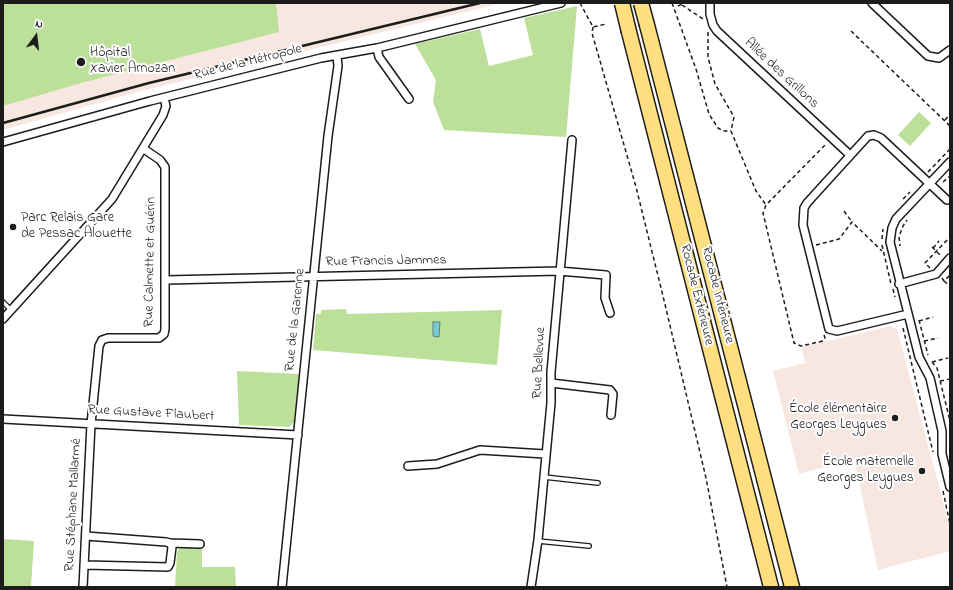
<!DOCTYPE html>
<meta charset="utf-8">
<style>
body{margin:0}
#map{position:relative;width:953px;height:590px;overflow:hidden;background:#fff;font-family:"Indie Flower",sans-serif}
canvas{display:block}
.frame{position:absolute;inset:0;border:4px solid #1c1c1c;pointer-events:none}
.north{position:absolute;left:16px;top:16px;width:40px;height:40px;-webkit-text-stroke:3px #fff;paint-order:stroke;rotate:15deg;font-size:11px;font-weight:700;line-height:16px;text-align:center;color:#1c1c1c}
.north::after{content:'';display:block;margin:auto;width:14px;height:18px;background:#1c1c1c;clip-path:polygon(50% 0,100% 100%,50% 72%,0 100%)}
</style>
<div id="map">
<canvas width="953" height="590"></canvas>
<div class="frame"></div>
<div class="north">N</div>
</div>
<script>
const ctx = document.querySelector('canvas').getContext('2d');
ctx.lineJoin = 'round';
function fillPath(path, color) { ctx.fillStyle = color; ctx.fill(path, 'evenodd'); }
const toPath = rows => new Path2D(rows.map(r => 'M' + r).join(''));
function trace(path, color, width, dash) { ctx.strokeStyle = color; ctx.lineWidth = width; ctx.lineCap = dash ? 'butt' : 'round'; ctx.setLineDash(dash || []); ctx.stroke(path); }
function write(font, color, halo, rows, align = 'center') {
  ctx.font = font + ' "Indie Flower",sans-serif'; ctx.lineWidth = 4; ctx.setLineDash([]); ctx.textBaseline = 'middle'; ctx.strokeStyle = halo; ctx.fillStyle = color; for (const [text, x, y, turn = 0] of rows) {
    ctx.save(); ctx.translate(x, y); ctx.rotate((+turn || 0) * Math.PI / 180); ctx.textAlign = isNaN(turn) ? turn : align; if (halo) ctx.strokeText(text, 0, 0); ctx.fillText(text, 0, 0); ctx.restore();
  }
}
const built = toPath([
 [3,3,502,3,137,92,3,130],
 [891,326,897,329,950,528,950,551,878,570,854,459,799,474,773,371,805,363,801,347]
]);
const green = toPath([
 [3,3,276,3,279,32,81,83,3,106],
 [577,6,566,137,444,130,433,102,436,80,415,44,480,29,489,66,533,55,524,18],
 [919,112,931,123,910,146,898,135],
 [346,309,347,314,502,310,497,365,313,350,316,314,321,314,321,310],
 [237,371,299,374,294,422,289,427,239,425],
 [3,539,34,541,31,587,3,587],
 [180,547,202,549,202,567,235,567,236,587,175,587,177,552]
]);
const water = toPath([
 [433,322,440,322,439,337,433,336,433,322]
]);
const path = toPath([
 [580,3,593,27,606,24],
 [672,3,696,69,709,114,718,128,723,131,731,131],
 [682,5,703,19],
 [678,6,685,3],
 [593,27,592,33,636,187,663,296,706,478,727,587],
 [851,31,950,126],
 [708,32,708,57,715,84,734,117,731,131,756,191,766,205],
 [945,120,950,114],
 [928,172,950,149],
 [943,182,950,176],
 [903,199,910,192],
 [844,211,852,222],
 [900,234,903,226,907,220],
 [899,237,900,246],
 [882,239,883,229],
 [816,245,839,239,852,222,882,251],
 [882,245,891,284],
 [932,247,941,256],
 [933,248,939,241],
 [930,268,925,263,950,237],
 [942,278,944,281,950,275],
 [944,281,950,286],
 [893,289,895,297],
 [919,320,928,355],
 [919,321,933,317],
 [903,328,933,452],
 [824,335,825,338,823,341,801,346,794,343,763,213,766,205,826,144],
 [924,341,938,338],
 [932,362,937,368,950,421],
 [932,362,948,358],
 [940,381,950,379],
 [943,491,950,524]
]);
const service = toPath([
 [3,302,11,310],
 [544,477,598,483],
 [538,541,589,546]
]);
const minor = toPath([
 [710,3,710,14,713,25,717,31,850,155],
 [872,3,928,56,939,58,950,50],
 [377,48,379,57,409,99],
 [3,142,150,101,321,58,377,48,561,3],
 [950,162,896,219,892,228,890,242,919,357,930,378,942,431,942,454,950,487],
 [166,280,559,271,606,275,605,298,610,313],
 [899,284,936,274,950,258],
 [908,314,837,331,829,329,803,225,804,208,807,203,868,136,874,135,881,138,947,200],
 [3,319,112,199,163,115,166,106,164,98],
 [551,383,610,390,613,394,611,415],
 [3,419,298,435],
 [408,466,437,464,480,450,545,454],
 [170,543,200,544],
 [85,565,168,567,170,563,172,547,170,543,166,542,86,536],
 [83,587,91,424,99,346,102,340,108,338,159,338,164,334,165,329,165,167,160,160,144,149],
 [282,587,328,136,338,66,337,56],
 [531,587,538,540,551,403,551,372,572,140]
]);
const motorway = toPath([
 [647,25,792,587],
 [629,32,771,587]
]);
const rail = toPath([
 [3,123,149,83,480,3]
]);
const motorwayBridge = toPath([
 [622,3,629,32],
 [641,3,647,25]
]);
const markers = [
 [81,62,5,"#1c1c1c"],
 [13,227,4,"#1c1c1c"],
 [895,418,4,"#1c1c1c"],
 [922,471,4,"#1c1c1c"]
];
const poiNames = [
 ["Hôpital",90,54],
 ["Xavier Arnozan",90,70],
 ["Parc Relais Gare",21,219],
 ["de Pessac Alouette",21,235],
 ["École élémentaire",887,410,"right"],
 ["Georges Leygues",887,426,"right"],
 ["École maternelle",914,463,"right"],
 ["Georges Leygues",914,479,"right"]
];
const streetNames = [
 ["Rue de la Métropole",248,63,-14],
 ["Allée des Grillons",781,74,43],
 ["Rue Calmette et Guérin",151,262,-89],
 ["Rue Francis Jammes",386,262,-1],
 ["Rocade Extérieure",696,295,76],
 ["Rocade Intérieure",717,295,76],
 ["Rue de la Garenne",296,320,-84],
 ["Rue Bellevue",540,363,-87],
 ["Rue Gustave Flaubert",151,414,3],
 ["Rue Stéphane Mallarmé",74,505,-87]
];
fillPath(built, '#f8e7e1');
fillPath(green, '#bce09a');
fillPath(water, '#79cbcf');
trace(water, '#548587', 1);
trace(service, '#1c1c1c', 6);
trace(minor, '#1c1c1c', 10);
trace(motorway, '#1c1c1c', 17);
trace(path, '#1c1c1c', 1.5, [4, 3]);
trace(service, '#fff', 3.5);
trace(minor, '#fff', 7);
trace(motorway, '#fedf80', 14);
trace(rail, '#1c1c1c', 2.5);
trace(motorwayBridge, '#1c1c1c', 17, []);
trace(motorwayBridge, '#fedf80', 14);
for (const [x, y, r, color] of markers) { const dot = new Path2D(); dot.arc(x, y, r, 0, 2 * Math.PI); ctx.fillStyle = color; ctx.fill(dot); trace(dot, '#fff', 1.5); }
write('14px', '#1c1c1c', '#fff', poiNames, 'left');
write('14px', '#1c1c1c', '#fff', streetNames);
</script>
